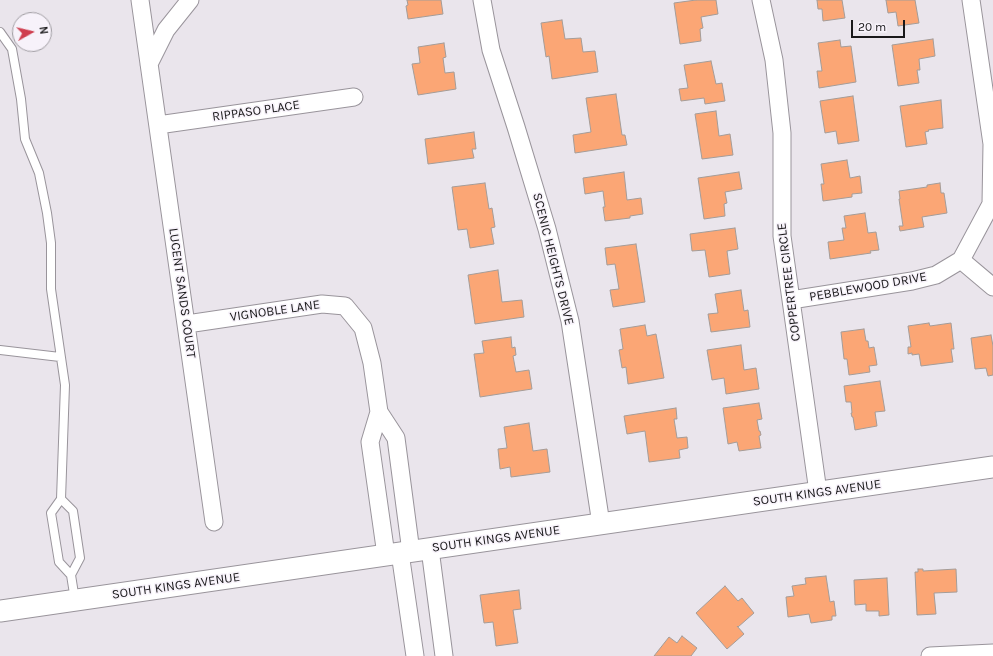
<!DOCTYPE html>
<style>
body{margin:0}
#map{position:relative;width:993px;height:656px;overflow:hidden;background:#eae5ec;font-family:Karla,sans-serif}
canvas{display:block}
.north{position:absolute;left:12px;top:12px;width:40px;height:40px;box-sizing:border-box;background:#f7f2fa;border:1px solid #9e9ba0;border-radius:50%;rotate:82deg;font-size:11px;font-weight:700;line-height:16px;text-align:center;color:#19181a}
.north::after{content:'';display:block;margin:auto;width:14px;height:18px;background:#cf3e4f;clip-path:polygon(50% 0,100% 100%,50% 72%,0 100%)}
.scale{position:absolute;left:851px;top:20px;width:54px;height:18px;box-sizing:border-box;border:2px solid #19181a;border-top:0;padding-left:5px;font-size:12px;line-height:14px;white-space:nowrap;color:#19181a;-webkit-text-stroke:3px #f7f2fa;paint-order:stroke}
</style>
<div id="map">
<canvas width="993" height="656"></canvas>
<div class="north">N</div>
<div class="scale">20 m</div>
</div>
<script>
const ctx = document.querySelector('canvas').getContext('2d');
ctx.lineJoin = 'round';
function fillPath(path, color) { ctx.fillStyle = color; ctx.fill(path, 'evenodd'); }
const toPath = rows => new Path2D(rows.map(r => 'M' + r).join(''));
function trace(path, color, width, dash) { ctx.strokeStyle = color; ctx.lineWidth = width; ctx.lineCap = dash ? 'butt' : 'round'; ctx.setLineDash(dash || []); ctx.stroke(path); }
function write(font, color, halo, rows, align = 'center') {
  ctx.font = font + ' Karla,sans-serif'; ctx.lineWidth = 3; ctx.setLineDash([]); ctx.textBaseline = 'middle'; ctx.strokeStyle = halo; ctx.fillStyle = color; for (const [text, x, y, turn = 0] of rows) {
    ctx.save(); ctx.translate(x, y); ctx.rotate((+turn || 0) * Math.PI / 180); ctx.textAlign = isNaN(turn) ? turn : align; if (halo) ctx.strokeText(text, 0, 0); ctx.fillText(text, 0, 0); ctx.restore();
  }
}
const building = toPath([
 [407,0,441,0,443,14,408,19,406,6,408,5,407,0],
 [696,0,716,0,718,14,701,17,703,28,700,29,701,41,680,44,674,3,696,0],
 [817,0,842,0,845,18,823,21,822,9,818,9,817,0],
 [886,0,915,0,919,23,898,26,896,12,888,13,886,0],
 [562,20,565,39,581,38,583,52,595,51,598,72,552,79,549,56,546,57,541,23,562,20],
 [933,39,935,56,919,59,920,70,917,70,919,83,898,86,892,45,933,39],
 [840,40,841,47,851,46,856,82,819,88,817,71,822,71,818,43,840,40],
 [444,43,446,57,443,58,445,73,454,72,456,89,418,95,412,64,420,63,418,47,444,43],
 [711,61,716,84,722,83,725,101,705,104,704,98,681,101,679,89,688,88,684,65,711,61],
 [616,94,622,135,625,135,627,145,575,153,573,135,591,132,586,98,616,94],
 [853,96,859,141,838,144,836,131,825,133,820,101,853,96],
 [941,100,943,128,928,130,929,131,925,132,927,144,906,147,900,106,941,100],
 [716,111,719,136,730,134,733,155,702,159,695,114,716,111],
 [474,132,476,149,472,149,474,158,428,164,425,139,474,132],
 [847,160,850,178,860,176,862,193,852,194,852,197,823,201,821,184,824,184,821,164,847,160],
 [624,172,627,200,641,198,643,214,630,216,630,218,605,221,603,207,605,207,603,191,585,194,583,178,624,172],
 [739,172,742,189,725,192,727,203,724,204,725,216,704,219,698,178,739,172],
 [485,183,489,209,492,208,495,227,491,228,494,244,470,248,467,229,458,230,452,187,485,183],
 [940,183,941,193,944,193,947,213,922,217,924,227,900,231,899,226,903,226,899,199,900,199,899,191,927,187,927,185,940,183],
 [865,213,868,233,876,232,879,250,870,251,871,253,830,259,828,242,844,240,842,228,846,228,844,216,865,213],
 [735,228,738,249,727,251,730,274,709,277,705,250,692,251,690,234,735,228],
 [636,244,645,302,613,307,610,290,619,289,615,264,607,265,605,248,636,244],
 [498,270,502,302,522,300,524,317,475,324,468,275,498,270],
 [741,290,744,311,748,310,750,327,711,332,708,314,718,313,715,294,741,290],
 [929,323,930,326,951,323,954,349,951,349,953,362,921,366,919,354,912,355,912,353,908,354,908,347,911,347,908,326,929,323],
 [645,325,647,336,656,334,664,378,628,384,626,367,622,368,619,350,623,349,620,329,645,325],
 [864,329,866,341,868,341,869,348,874,347,877,365,869,366,870,372,849,375,847,359,844,359,841,332,864,329],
 [991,335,993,346,993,375,988,376,986,368,975,369,971,338,991,335],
 [511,337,512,348,515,347,516,355,513,356,516,372,529,370,532,389,480,397,474,354,484,353,482,341,511,337],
 [741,345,744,370,756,368,759,389,726,394,724,378,712,380,707,350,741,345],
 [880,381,885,411,875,412,877,426,855,430,853,417,852,417,851,413,852,413,851,402,846,402,844,386,880,381],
 [759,403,762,419,757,420,759,431,760,431,761,435,759,436,761,448,739,451,737,442,728,444,723,408,759,403],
 [676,408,677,419,674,419,677,438,687,437,688,448,679,450,680,458,649,462,645,431,627,434,624,416,676,408],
 [529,423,533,451,547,449,550,472,511,477,510,467,500,469,498,449,507,448,504,427,529,423],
 [918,569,923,569,923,571,956,569,957,592,934,593,936,614,917,615,915,572,918,572,918,569],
 [826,576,830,602,834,601,836,616,832,616,832,620,811,623,809,614,788,617,786,597,794,596,792,586,806,584,805,578,826,576],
 [887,578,889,615,879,616,879,611,866,611,866,604,855,605,854,580,887,578],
 [725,586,738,601,742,598,754,613,738,627,737,626,744,634,727,649,696,613,725,586],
 [519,590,521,609,513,610,518,643,496,646,493,622,484,623,480,595,519,590],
 [682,636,697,648,691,656,654,656,669,637,677,643,682,636]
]);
const service = toPath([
 [0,32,12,49,21,99,25,139,39,173,47,213,51,243,51,289,65,385,61,499],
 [0,350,60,357],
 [71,575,80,558,73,511,61,499,51,513,59,562,71,575,75,600]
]);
const minor = toPath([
 [140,0,214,522],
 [482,0,491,50,516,127,547,229,570,321,601,524],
 [761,0,774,60,782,133,782,236,818,492],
 [149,64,166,30,190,0],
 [158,125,354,97],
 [961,260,993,287],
 [791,300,912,281,936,275,961,260,991,204,992,144,971,0],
 [187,324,322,304,345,306,363,328,372,363,379,412],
 [430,549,444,656],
 [400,553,415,656],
 [386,555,370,442,379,412,396,438,411,552],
 [930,656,993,653]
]);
const tertiary = toPath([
 [0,611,993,467]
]);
const streetNames = [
 ["RIPPASO PLACE",256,111,-8],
 ["SCENIC HEIGHTS DRIVE",553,259,76],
 ["COPPERTREE CIRCLE",789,282,-97],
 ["PEBBLEWOOD DRIVE",868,287,-10],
 ["LUCENT SANDS COURT",182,293,82],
 ["VIGNOBLE LANE",275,311,-8],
 ["SOUTH KINGS AVENUE",817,493,-8],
 ["SOUTH KINGS AVENUE",496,539,-8],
 ["SOUTH KINGS AVENUE",176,586,-8]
];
fillPath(building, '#fba675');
trace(building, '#a49c98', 1);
trace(service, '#99949b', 10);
trace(minor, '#99949b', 19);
trace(tertiary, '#99949b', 23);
trace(service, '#fff', 8);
trace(minor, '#fff', 17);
trace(tertiary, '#fff', 21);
write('13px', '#19181a', '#f7f2fa', streetNames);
</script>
